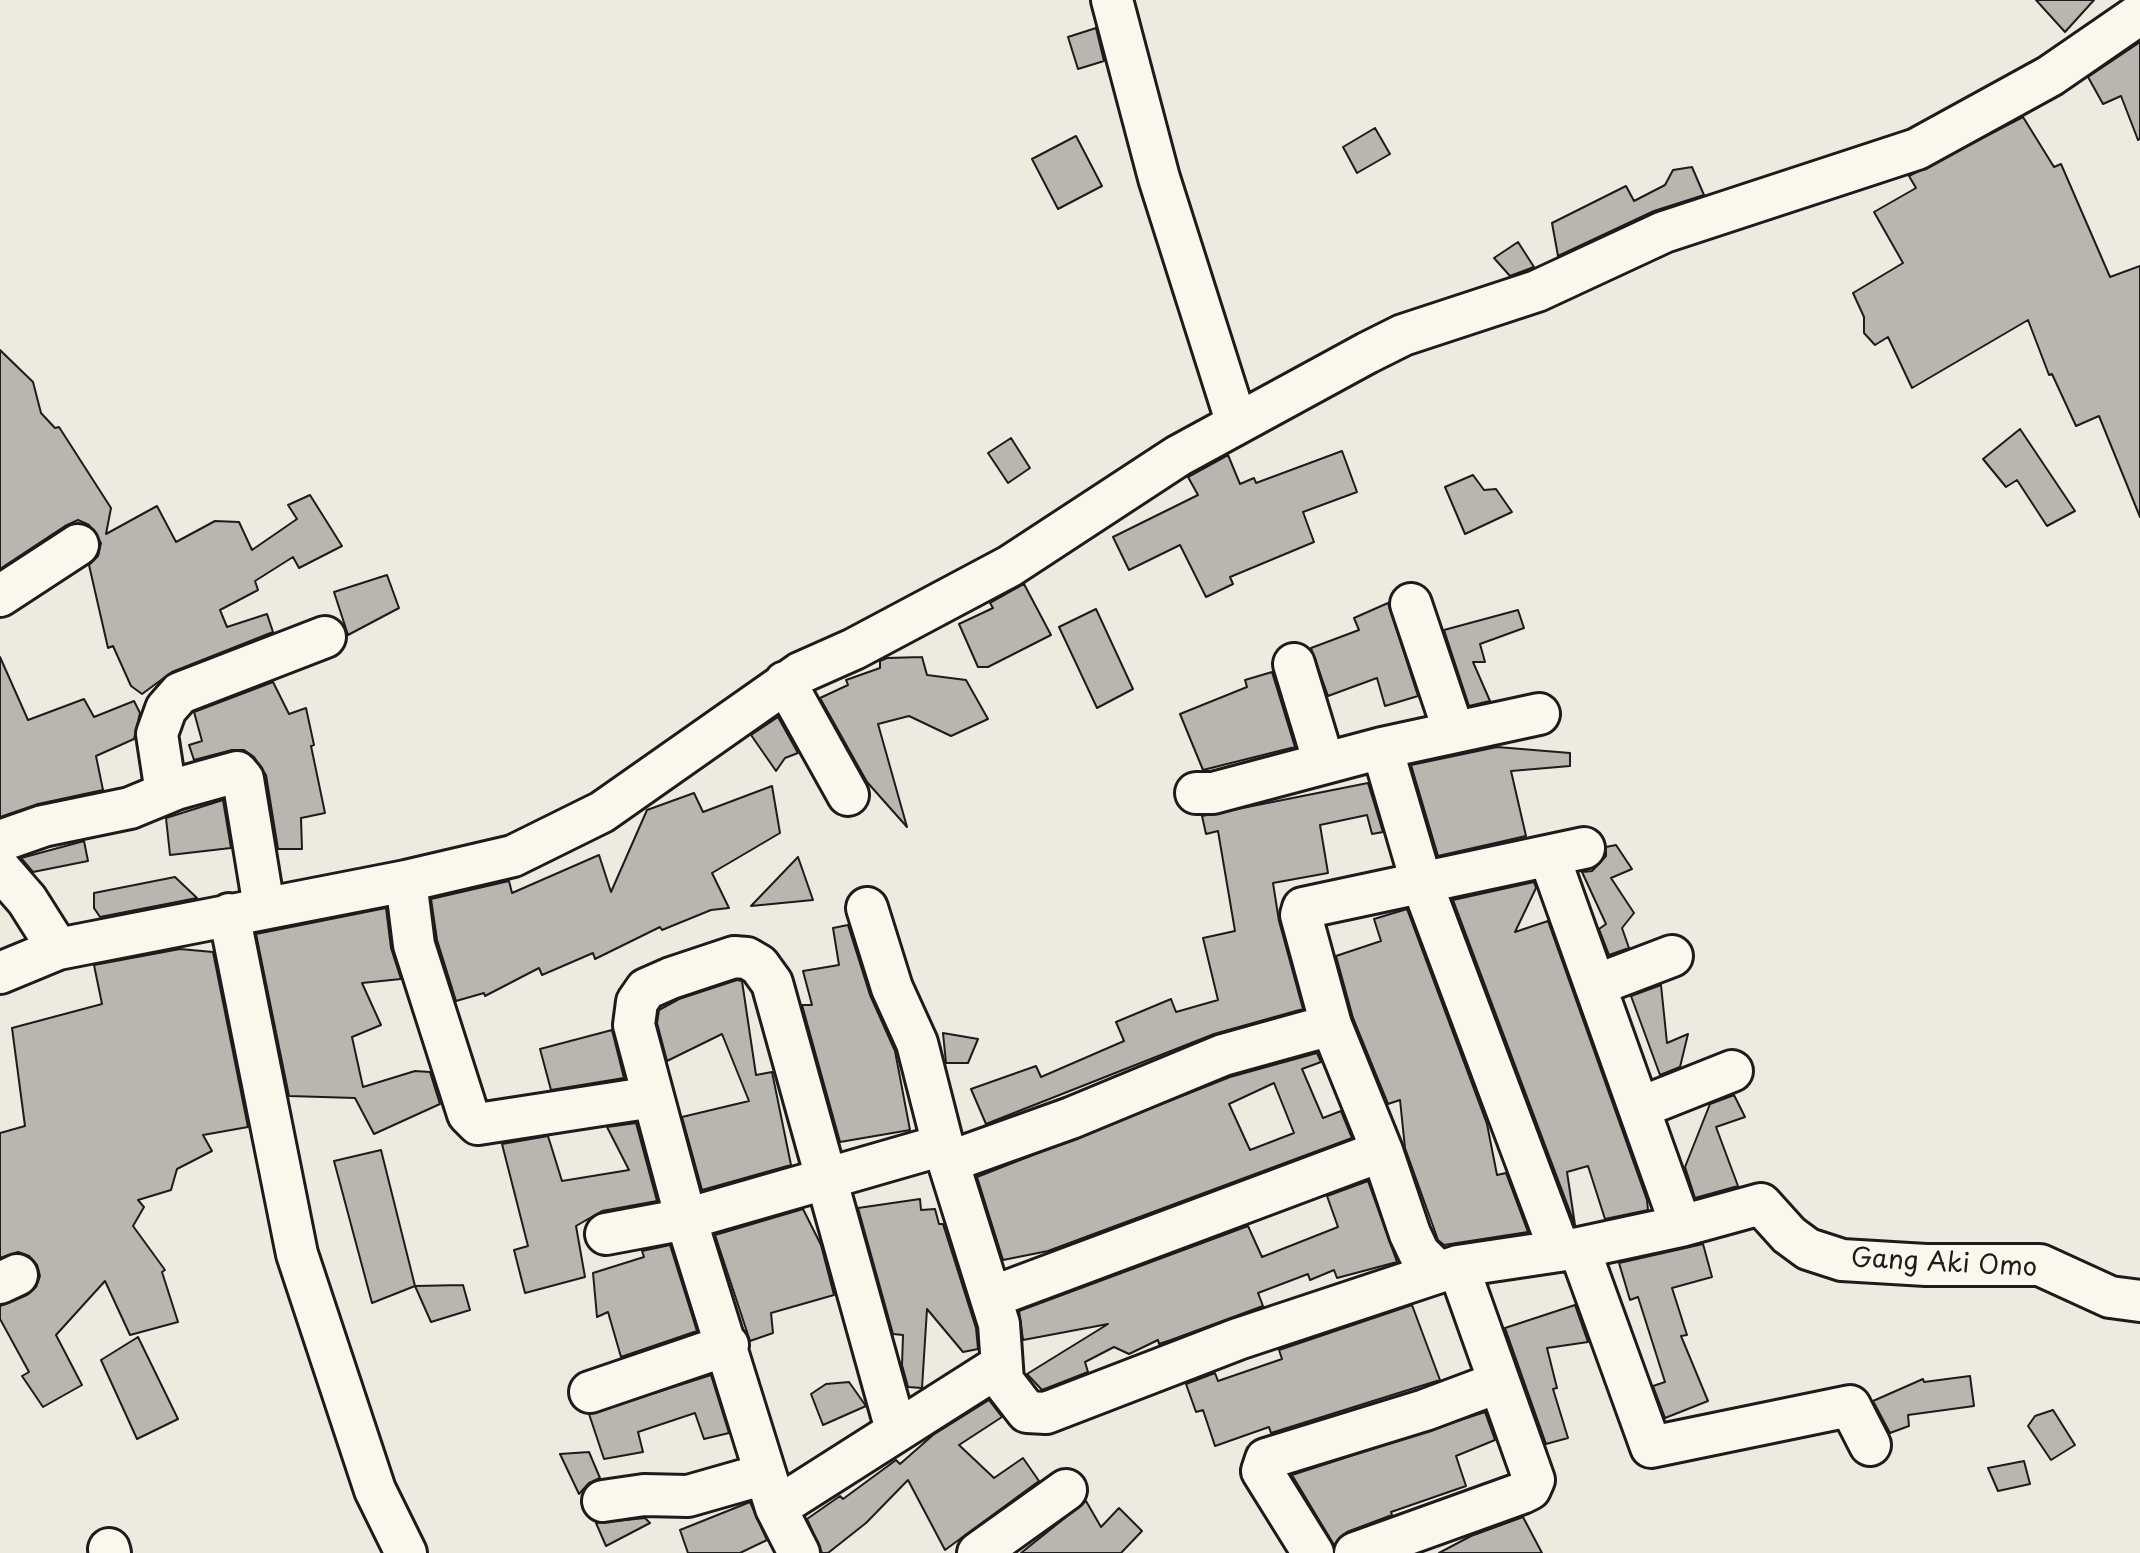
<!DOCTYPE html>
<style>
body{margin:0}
canvas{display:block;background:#eeeadf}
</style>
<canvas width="2140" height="1553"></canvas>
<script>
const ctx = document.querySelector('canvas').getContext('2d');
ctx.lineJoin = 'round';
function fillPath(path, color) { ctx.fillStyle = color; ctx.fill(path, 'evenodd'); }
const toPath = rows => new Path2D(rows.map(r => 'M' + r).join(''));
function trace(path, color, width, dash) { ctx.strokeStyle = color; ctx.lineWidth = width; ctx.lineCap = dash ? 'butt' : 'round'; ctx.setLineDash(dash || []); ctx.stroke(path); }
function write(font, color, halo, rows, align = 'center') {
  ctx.font = font + ' "Playpen Sans",sans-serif'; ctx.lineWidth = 8; ctx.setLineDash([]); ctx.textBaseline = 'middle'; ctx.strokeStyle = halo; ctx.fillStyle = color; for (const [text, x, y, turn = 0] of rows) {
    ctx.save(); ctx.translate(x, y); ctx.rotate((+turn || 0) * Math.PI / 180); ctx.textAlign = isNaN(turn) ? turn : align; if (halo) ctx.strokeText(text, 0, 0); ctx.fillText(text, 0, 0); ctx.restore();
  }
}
const building = toPath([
 [2036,0,2094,0,2065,32,2036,0],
 [1096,28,1104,61,1078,69,1068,37,1096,28],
 [2140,42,2140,139,2138,140,2121,96,2103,104,2088,77,2140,42],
 [2023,117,2054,167,2061,164,2110,277,2140,266,2140,517,2099,416,2076,426,2052,374,2049,375,2028,320,1912,388,1888,337,1875,345,1864,333,1864,317,1853,293,1903,263,1874,212,1916,188,1909,176,2023,117],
 [1375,128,1390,154,1357,173,1343,147,1375,128],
 [1076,136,1102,186,1058,209,1032,159,1076,136],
 [1692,167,1704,195,1654,211,1558,256,1552,223,1626,186,1634,201,1665,185,1673,170,1692,167],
 [1518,242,1534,267,1510,276,1494,258,1518,242],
 [0,350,33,382,41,413,55,428,59,427,111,508,106,534,157,506,176,542,215,521,239,522,252,550,297,519,288,505,310,495,342,546,299,568,293,557,255,581,258,590,220,610,227,627,267,614,273,632,172,672,142,694,131,686,113,646,108,648,89,565,98,556,101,543,89,525,78,520,65,526,0,569,0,350],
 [2020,429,2075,511,2047,526,2017,480,2006,487,1983,459,2020,429],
 [1011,438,1030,468,1008,483,988,453,1011,438],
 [1342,451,1357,492,1303,512,1314,542,1230,577,1233,584,1206,597,1180,545,1129,570,1113,537,1198,495,1188,477,1228,455,1240,484,1254,478,1256,483,1342,451],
 [1473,475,1484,490,1496,489,1512,512,1465,534,1445,487,1473,475],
 [387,575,399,608,348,635,334,592,387,575],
 [1024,584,1051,635,988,667,978,667,959,624,993,608,990,603,1024,584],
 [1388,603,1418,696,1385,706,1377,678,1328,696,1311,648,1359,630,1354,618,1388,603],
 [1096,609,1133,689,1097,708,1059,627,1096,609],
 [1518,610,1524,628,1480,644,1485,662,1473,662,1490,701,1469,706,1444,630,1518,610],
 [0,657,28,720,84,699,94,717,134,701,140,713,134,739,96,756,103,790,38,804,0,817,0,657],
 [922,657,927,675,966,680,988,719,951,736,909,716,878,724,907,827,867,782,820,698,848,685,846,680,880,668,880,661,887,658,922,657],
 [1272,672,1295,747,1203,770,1180,714,1247,687,1245,680,1272,672],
 [273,682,289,714,306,708,314,745,311,746,325,813,301,818,302,849,278,849,266,775,254,757,244,750,232,750,194,760,189,745,202,741,194,712,273,682],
 [778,717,798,753,785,758,776,771,751,735,778,717],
 [1497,747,1570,753,1570,766,1511,771,1526,836,1438,856,1411,765,1497,747],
 [1368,783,1383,832,1372,834,1367,815,1320,825,1328,873,1273,883,1279,921,1303,1009,1214,1034,986,1124,971,1089,1036,1066,1041,1077,1124,1041,1116,1022,1171,999,1176,1012,1218,1000,1203,938,1235,931,1218,831,1206,834,1202,816,1368,783],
 [772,786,780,833,712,873,729,908,711,910,662,930,660,927,595,959,593,953,542,975,539,968,485,996,484,993,456,1001,437,940,431,899,509,881,512,893,599,855,611,892,647,810,694,793,703,812,772,786],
 [223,800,231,848,170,855,166,818,223,800],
 [84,841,88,861,33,872,21,858,84,841],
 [1616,845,1632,869,1611,878,1634,913,1622,928,1629,948,1609,955,1599,929,1606,924,1582,872,1592,871,1606,856,1606,847,1616,845],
 [798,857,813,900,751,906,798,857],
 [175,877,197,898,100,917,94,908,94,893,175,877],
 [1534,882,1536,888,1515,932,1548,921,1647,1200,1648,1210,1605,1219,1588,1166,1567,1172,1575,1225,1453,900,1534,882],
 [386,908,391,948,401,979,362,983,381,1025,352,1037,363,1087,415,1071,430,1072,440,1104,374,1134,355,1098,289,1096,256,934,386,908],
 [1407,909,1487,1124,1497,1175,1506,1173,1528,1232,1444,1245,1438,1240,1405,1148,1400,1100,1388,1104,1353,1018,1336,956,1381,941,1374,919,1407,909],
 [848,925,870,995,895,1051,910,1130,840,1142,802,1005,812,1005,803,971,839,965,833,928,848,925],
 [180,949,213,952,248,1127,203,1135,212,1151,177,1169,171,1190,138,1200,144,1207,133,1226,165,1270,162,1272,178,1322,130,1335,105,1281,56,1335,82,1385,43,1407,22,1376,29,1372,0,1319,0,1306,27,1295,36,1287,40,1276,37,1265,29,1256,18,1252,0,1258,0,1133,25,1126,12,1028,102,1004,94,965,180,949],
 [737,980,742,981,756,1075,772,1072,791,1165,702,1190,682,1117,749,1101,722,1034,667,1061,657,1023,659,1010,679,999,737,980],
 [1661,985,1667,1043,1688,1034,1680,1067,1660,1075,1631,996,1661,985],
 [612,1030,624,1078,551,1090,540,1049,612,1030],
 [943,1033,978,1039,968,1063,946,1063,943,1033],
 [1317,1053,1321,1062,1302,1069,1323,1118,1341,1111,1352,1138,1048,1251,1003,1260,977,1177,1230,1077,1317,1053],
 [1274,1083,1294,1133,1250,1150,1229,1104,1274,1083],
 [1734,1095,1745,1117,1716,1127,1738,1186,1695,1198,1685,1167,1710,1104,1734,1095],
 [636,1123,657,1201,602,1211,576,1226,585,1277,525,1293,514,1250,528,1246,502,1144,548,1136,562,1181,629,1170,607,1127,636,1123],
 [381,1150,415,1286,372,1303,334,1161,381,1150],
 [1368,1181,1397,1262,1337,1278,1334,1270,1310,1280,1308,1274,1258,1293,1263,1306,1171,1340,1159,1344,1158,1340,1129,1354,1114,1347,1085,1362,1088,1372,1042,1390,1027,1374,1108,1324,1023,1340,1019,1311,1248,1226,1262,1257,1338,1227,1327,1196,1368,1181],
 [920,1199,921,1210,935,1209,939,1224,943,1224,976,1328,978,1349,963,1352,927,1309,922,1388,908,1387,902,1365,903,1335,893,1334,858,1208,920,1199],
 [803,1209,821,1245,834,1295,771,1313,773,1333,750,1341,715,1235,803,1209],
 [1703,1244,1712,1277,1672,1288,1687,1335,1681,1336,1708,1401,1665,1418,1653,1386,1665,1382,1638,1297,1630,1300,1619,1263,1703,1244],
 [670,1245,697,1331,621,1357,608,1312,597,1317,593,1273,644,1257,642,1251,670,1245],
 [463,1285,470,1310,431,1322,415,1286,463,1285],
 [1412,1305,1440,1380,1271,1433,1269,1427,1215,1446,1203,1410,1196,1412,1186,1384,1215,1373,1218,1381,1282,1359,1279,1350,1412,1305],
 [1575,1305,1588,1342,1547,1348,1557,1388,1553,1389,1568,1438,1546,1444,1505,1328,1575,1305],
 [138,1337,178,1419,137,1439,101,1360,138,1337],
 [711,1375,729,1433,704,1439,695,1413,638,1432,643,1452,604,1459,589,1414,711,1375],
 [1970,1376,1974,1406,1908,1415,1909,1426,1890,1433,1873,1401,1923,1379,1924,1382,1970,1376],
 [849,1382,866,1406,823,1425,811,1394,826,1384,849,1382],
 [989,1400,1002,1417,959,1445,994,1478,1023,1458,1039,1481,945,1550,908,1480,866,1523,828,1553,822,1553,807,1519,840,1496,843,1499,896,1460,900,1464,933,1435,989,1400],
 [2053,1410,2075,1445,2051,1460,2028,1426,2035,1416,2053,1410],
 [1485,1412,1495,1440,1456,1456,1466,1486,1391,1512,1392,1515,1347,1532,1334,1545,1292,1475,1485,1412],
 [589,1452,600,1478,589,1483,579,1494,560,1454,589,1452],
 [2024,1461,2030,1484,1998,1491,1988,1468,2024,1461],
 [1086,1501,1101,1527,1119,1508,1142,1531,1121,1553,1021,1553,1086,1501],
 [750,1502,767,1540,740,1553,688,1553,680,1530,750,1502],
 [1523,1517,1542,1553,1439,1553,1471,1536,1523,1517],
 [645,1518,650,1523,606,1546,596,1523,645,1518]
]);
const minor = toPath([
 [1112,0,1159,178,1237,424],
 [0,596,78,545],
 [1411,604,1454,732],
 [1294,664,1324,763],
 [785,682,848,795],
 [1382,748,1421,881,1559,1249],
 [166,793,157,734,166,709,180,693,325,637],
 [1196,793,1213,793,1382,748,1539,714],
 [0,841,43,826,130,808,176,789,237,772,243,779,264,907],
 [1549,856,1681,1226],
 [0,869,27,900,58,949],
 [406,881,414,945,468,1114,478,1124,653,1097],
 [867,908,892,988,917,1043,943,1145,999,1324,1003,1381,1027,1412,1046,1413,1238,1339,1458,1266,1579,1248,1681,1226,1761,1204,1789,1235,1808,1249,1842,1260,1926,1265,2040,1265,2110,1297,2140,1301],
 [229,914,297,1254,375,1490,406,1553],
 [0,973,58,949,406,881,513,856,602,812,800,673,854,649,1010,566,1178,456,1367,353,1403,335,1537,291,1664,232,1917,149,2050,76,2140,14],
 [1596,985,1672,956],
 [1639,1108,1732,1071],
 [951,1161,1071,1118,1223,1055,1331,1025],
 [606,1234,686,1219,634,1025,637,1002,646,989,671,978,734,957,747,958,759,965,772,983,896,1430],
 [1579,1248,1651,1447,1850,1406,1870,1445],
 [1438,1272,1419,1253,1410,1234,1382,1151,1331,1025,1301,915,1303,908,1584,848],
 [0,1283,17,1275],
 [992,1297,1382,1151],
 [590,1392,728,1345],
 [603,1501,644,1495,688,1496,765,1474],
 [776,1508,1001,1365],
 [109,1549,110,1553],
 [799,1553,776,1508,686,1219,943,1145],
 [978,1553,1066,1490],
 [1313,1553,1262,1471,1266,1459,1425,1410,1497,1383],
 [1355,1553,1522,1493,1530,1489,1534,1480,1458,1266]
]);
const streetNames = [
 ["Gang Aki Omo",1944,1264,3]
];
fillPath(building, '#b9b6af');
trace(building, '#1c1c1c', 2);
trace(minor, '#1c1c1c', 46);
trace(minor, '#fbf7ec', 40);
write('26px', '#1c1c1c', '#fbf7ec', streetNames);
</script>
